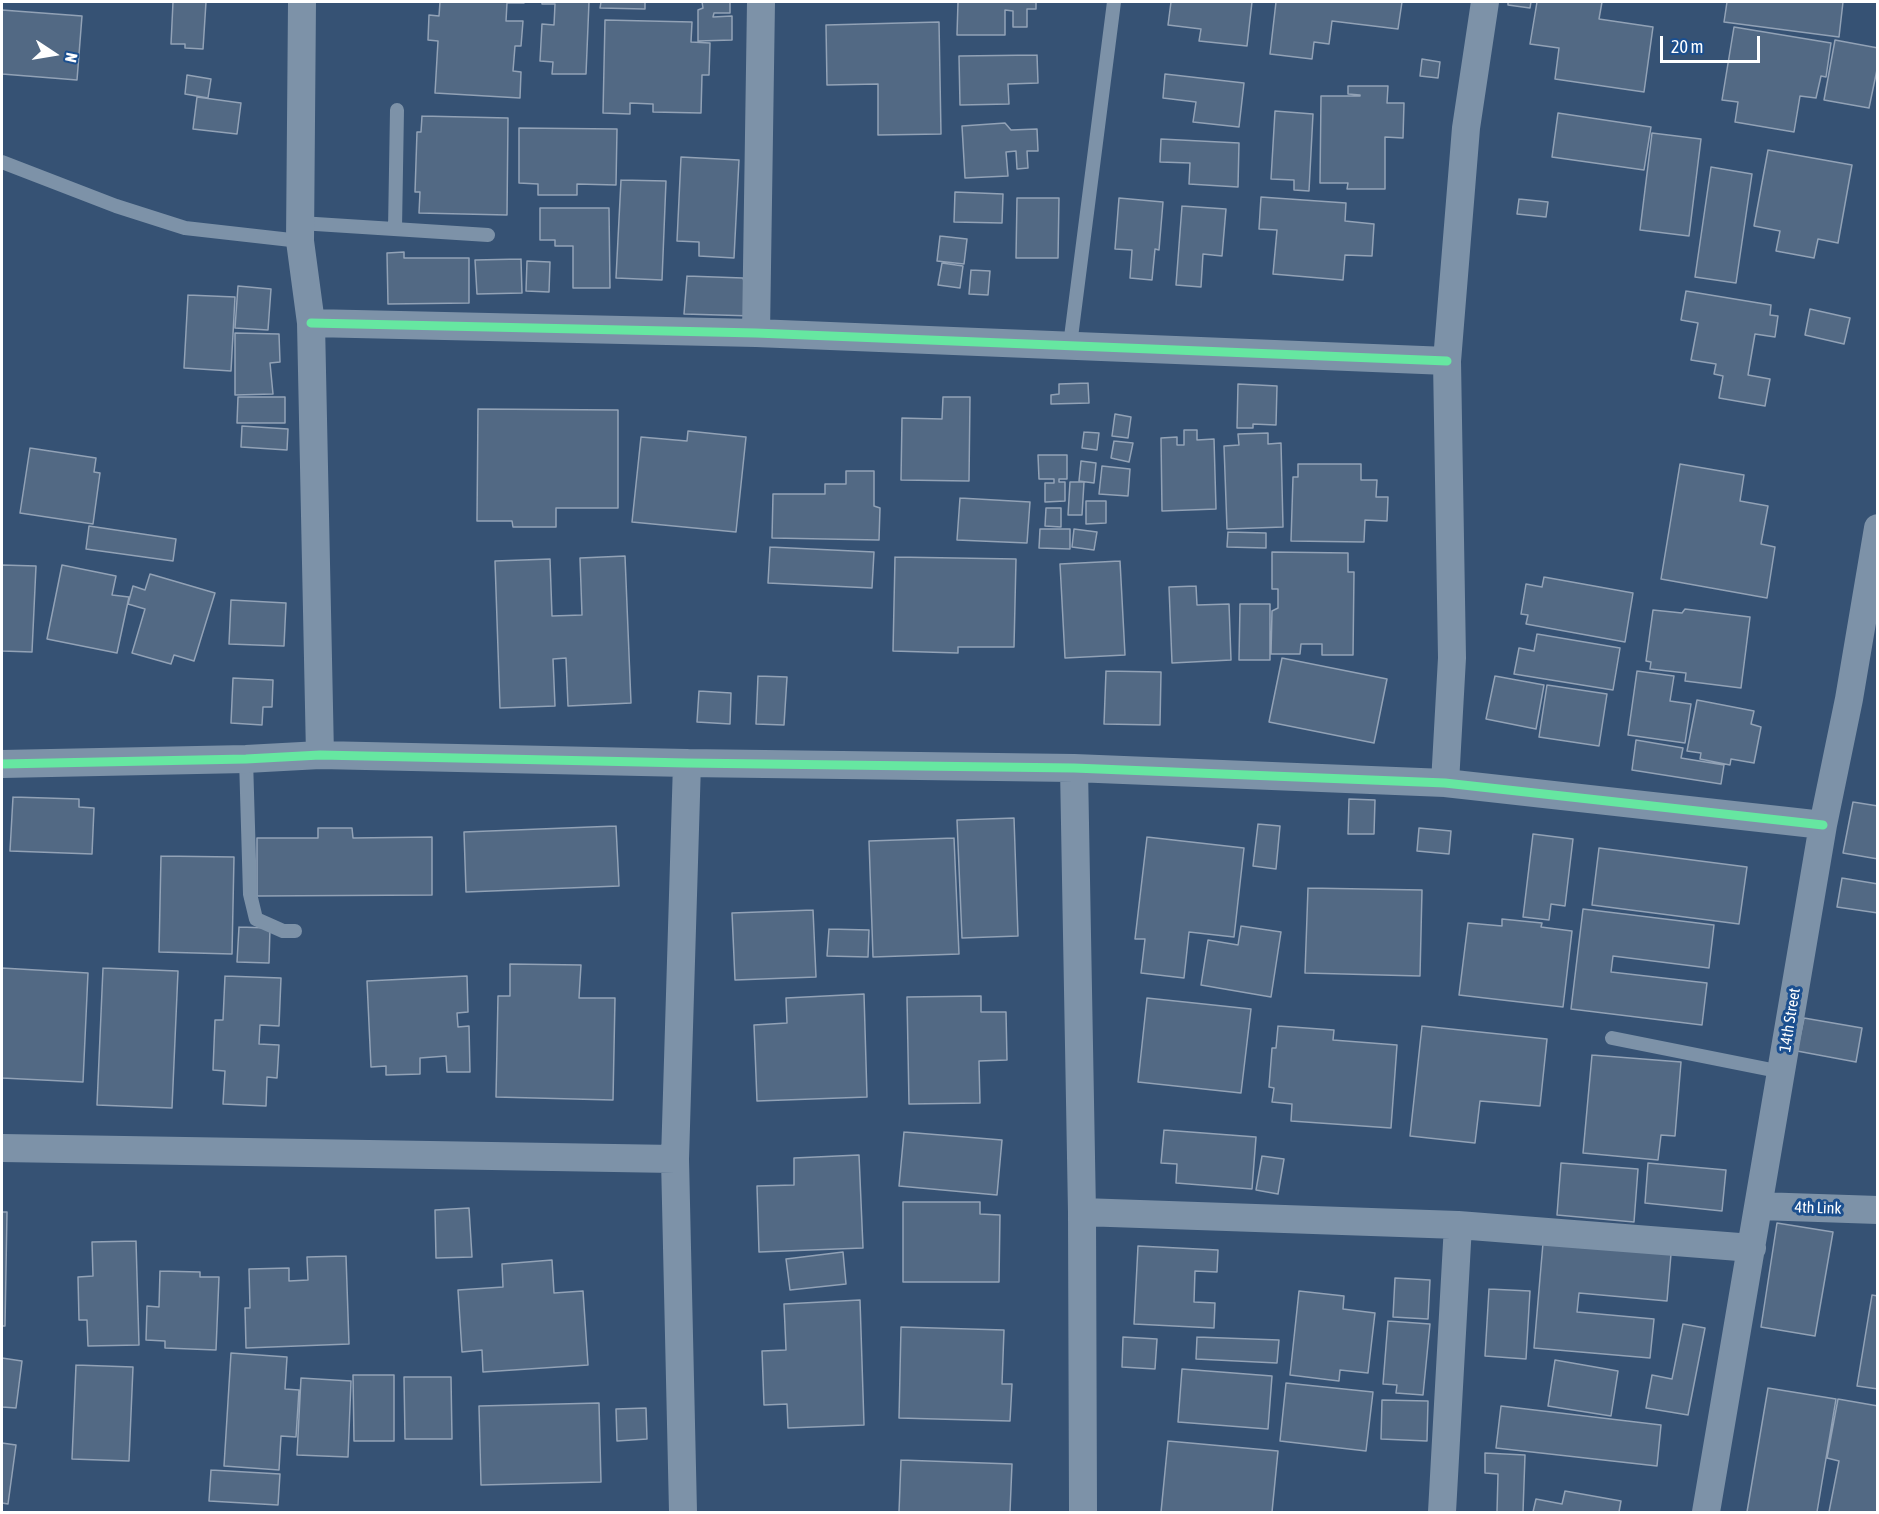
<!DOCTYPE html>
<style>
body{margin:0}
#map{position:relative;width:1879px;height:1514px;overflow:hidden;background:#365274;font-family:"Asap Condensed",sans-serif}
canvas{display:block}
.frame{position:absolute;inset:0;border:3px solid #fff;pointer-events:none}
.north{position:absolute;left:24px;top:24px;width:60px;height:60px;-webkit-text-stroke:4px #1b4f8f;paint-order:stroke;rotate:102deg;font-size:16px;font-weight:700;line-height:24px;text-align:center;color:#fff}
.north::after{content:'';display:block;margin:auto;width:21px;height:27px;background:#fff;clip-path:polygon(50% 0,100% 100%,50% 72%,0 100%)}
.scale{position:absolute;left:1660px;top:36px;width:100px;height:27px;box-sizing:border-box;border:3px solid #fff;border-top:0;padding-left:8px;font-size:18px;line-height:21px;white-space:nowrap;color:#fff;-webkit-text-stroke:4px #1b4f8f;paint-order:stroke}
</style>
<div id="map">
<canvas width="1879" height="1514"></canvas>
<div class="frame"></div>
<div class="north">N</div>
<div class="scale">20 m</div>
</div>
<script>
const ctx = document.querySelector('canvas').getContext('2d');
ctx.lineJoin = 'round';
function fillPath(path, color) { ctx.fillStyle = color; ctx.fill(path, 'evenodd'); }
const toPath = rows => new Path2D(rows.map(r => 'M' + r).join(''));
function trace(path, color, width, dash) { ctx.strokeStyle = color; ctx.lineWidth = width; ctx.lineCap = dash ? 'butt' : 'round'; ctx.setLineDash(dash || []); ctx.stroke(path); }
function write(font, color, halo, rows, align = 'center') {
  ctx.font = font + ' "Asap Condensed",sans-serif'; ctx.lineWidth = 6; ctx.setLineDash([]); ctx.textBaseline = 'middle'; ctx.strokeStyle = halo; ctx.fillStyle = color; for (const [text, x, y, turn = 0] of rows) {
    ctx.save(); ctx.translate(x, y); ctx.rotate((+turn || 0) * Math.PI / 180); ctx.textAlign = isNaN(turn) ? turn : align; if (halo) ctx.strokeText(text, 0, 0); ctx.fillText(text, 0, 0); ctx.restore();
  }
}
const building = toPath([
 [173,2,206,2,203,49,185,48,185,44,171,44,173,2],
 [440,2,524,2,524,3,507,3,506,21,523,21,521,46,515,46,513,71,521,72,520,98,435,93,438,41,428,40,429,15,439,16,440,2],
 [542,2,589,2,586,74,552,74,553,62,540,61,542,24,554,25,555,4,542,4,542,2],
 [601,2,645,2,645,9,600,8,601,2],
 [702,2,730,2,730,13,714,13,713,17,732,16,732,40,698,41,698,10,703,8,702,2],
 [958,2,1036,2,1036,9,1027,9,1027,27,1013,27,1013,11,1005,10,1005,35,957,35,958,2],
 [1171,2,1252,2,1247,46,1199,41,1201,29,1168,25,1171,2],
 [1276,2,1402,2,1398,29,1332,21,1329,44,1314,42,1312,59,1270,54,1276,2],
 [1508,2,1531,2,1530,8,1508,5,1508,2],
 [1537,2,1602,2,1599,19,1653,27,1644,92,1555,79,1559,48,1530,44,1537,2],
 [1727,2,1843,2,1839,37,1724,22,1727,2],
 [2,10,82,16,77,80,2,74,2,10],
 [605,20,692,22,691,42,710,43,709,75,702,75,701,113,653,112,653,104,630,103,630,114,603,113,605,20],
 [939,22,941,134,878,135,878,84,827,85,826,25,939,22],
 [1734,27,1831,43,1826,77,1821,76,1816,98,1800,96,1794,132,1735,122,1738,102,1722,100,1734,27],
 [1835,40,1878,48,1878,65,1869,108,1824,100,1835,40],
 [1037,55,1038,83,1008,84,1009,104,960,105,959,56,1037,55],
 [1422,59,1440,62,1438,78,1420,76,1422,59],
 [1165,74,1244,83,1239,127,1193,122,1196,102,1163,98,1165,74],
 [187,75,211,79,208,98,185,94,187,75],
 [1348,86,1388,86,1387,103,1404,103,1403,138,1385,137,1385,189,1347,189,1348,183,1320,183,1321,96,1360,96,1360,95,1348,94,1348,86],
 [197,97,241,103,237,134,193,129,197,97],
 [1275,111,1313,114,1309,191,1294,190,1294,180,1271,179,1275,111],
 [1558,113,1651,127,1644,170,1552,157,1558,113],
 [422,116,508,118,507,215,419,213,420,192,415,192,417,132,421,132,422,116],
 [1005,123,1011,130,1037,129,1038,151,1027,151,1028,168,1017,169,1016,151,1006,152,1008,176,965,178,962,126,1005,123],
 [519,128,617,129,616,185,577,184,577,195,538,195,538,184,519,183,519,128],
 [1652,133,1701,139,1689,236,1640,230,1652,133],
 [1161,139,1239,143,1238,187,1189,184,1190,163,1160,162,1161,139],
 [1768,150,1852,165,1838,243,1818,239,1814,258,1776,251,1780,231,1754,226,1768,150],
 [681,157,739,160,734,258,699,256,699,242,677,241,681,157],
 [1711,167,1752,174,1736,283,1695,277,1711,167],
 [621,180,666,181,662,280,616,278,621,180],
 [955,192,1003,194,1002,223,954,222,955,192],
 [1261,197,1346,203,1345,221,1374,224,1372,256,1345,255,1343,280,1273,274,1277,230,1259,229,1261,197],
 [1017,198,1059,198,1058,258,1016,258,1017,198],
 [1119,198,1163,202,1159,250,1155,249,1152,280,1130,278,1132,250,1115,249,1119,198],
 [1519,199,1548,202,1546,217,1517,214,1519,199],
 [1182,206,1226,209,1222,256,1203,254,1201,287,1176,285,1182,206],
 [540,208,609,208,610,288,573,288,573,246,555,246,555,240,540,240,540,208],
 [940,236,967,239,964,264,937,261,940,236],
 [404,252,404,258,469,258,469,303,388,304,387,253,404,252],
 [521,259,522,293,477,294,475,260,521,259],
 [527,261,550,262,549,292,526,291,527,261],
 [942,263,963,266,960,288,938,285,942,263],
 [971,270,990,271,988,295,969,294,971,270],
 [687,276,743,278,754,316,684,314,687,276],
 [238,286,271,289,268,330,235,328,238,286],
 [1686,291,1771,305,1770,315,1778,316,1775,337,1755,334,1748,375,1770,379,1765,406,1719,398,1723,376,1714,374,1716,364,1691,360,1698,323,1681,320,1686,291],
 [188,295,235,297,231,371,184,368,188,295],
 [1810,309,1850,318,1844,344,1805,335,1810,309],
 [235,333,279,334,280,362,270,363,273,394,235,395,235,333],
 [1088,383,1089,403,1051,404,1051,395,1059,394,1059,384,1088,383],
 [1238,384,1277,386,1276,425,1253,424,1253,428,1237,428,1238,384],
 [238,397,285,397,285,423,237,423,238,397],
 [943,397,970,397,969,481,901,480,902,418,942,419,943,397],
 [478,409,618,410,618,508,556,508,556,527,513,527,512,521,477,521,478,409],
 [1115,414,1131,417,1128,438,1112,436,1115,414],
 [242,426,288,429,287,450,241,447,242,426],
 [1184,430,1197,430,1197,440,1214,439,1216,509,1162,511,1161,438,1177,437,1177,445,1184,445,1184,430],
 [688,431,746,437,736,532,632,522,641,437,687,441,688,431],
 [1084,432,1099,433,1097,450,1082,448,1084,432],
 [1268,433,1268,444,1281,443,1283,527,1227,529,1224,446,1239,445,1238,434,1268,433],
 [1114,441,1133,443,1129,462,1111,458,1114,441],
 [30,448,96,458,94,472,100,473,93,524,20,513,30,448],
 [1038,455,1067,455,1067,479,1059,479,1059,482,1065,482,1065,501,1045,502,1045,483,1054,483,1054,479,1039,479,1038,455],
 [1081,461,1096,463,1094,483,1079,481,1081,461],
 [1298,464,1361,464,1361,480,1377,480,1376,497,1388,497,1387,521,1365,520,1364,542,1291,541,1293,477,1298,477,1298,464],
 [1680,464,1744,475,1740,501,1768,506,1761,544,1775,547,1767,598,1661,579,1680,464],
 [1102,466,1130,469,1128,496,1099,494,1102,466],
 [846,471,874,471,874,506,880,508,879,540,772,538,773,494,825,494,825,484,846,484,846,471],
 [1070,482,1084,482,1082,515,1068,515,1070,482],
 [960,498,1030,502,1027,543,957,540,960,498],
 [1086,501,1106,501,1106,523,1086,524,1086,501],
 [1046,508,1061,508,1061,527,1045,526,1046,508],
 [89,526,176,539,173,561,86,549,89,526],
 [1040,529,1070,529,1070,549,1039,548,1040,529],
 [1074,529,1097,532,1094,550,1072,547,1074,529],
 [1228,532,1266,533,1266,548,1227,547,1228,532],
 [770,547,874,552,872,588,768,583,770,547],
 [1272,552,1348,553,1348,572,1354,572,1353,655,1322,655,1322,644,1301,644,1300,654,1271,654,1272,611,1278,608,1278,589,1272,589,1272,552],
 [625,556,631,703,568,706,566,658,553,659,555,706,500,708,495,561,550,559,552,616,582,615,580,558,625,556],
 [895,557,1016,559,1014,647,958,647,958,653,893,651,895,557],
 [1120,561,1125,655,1065,658,1060,564,1120,561],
 [2,565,36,566,32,652,2,651,2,565],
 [62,565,116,576,112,595,129,597,117,653,47,639,62,565],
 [150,574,215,593,194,661,174,655,171,664,132,653,145,609,128,604,133,586,145,590,150,574],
 [1544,577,1633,593,1625,642,1526,624,1528,615,1521,614,1526,584,1542,587,1544,577],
 [1196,586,1197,605,1229,604,1231,660,1172,663,1169,587,1196,586],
 [231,600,286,603,284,646,229,644,231,600],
 [1240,604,1270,604,1270,660,1239,660,1240,604],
 [1685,609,1750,617,1741,688,1685,681,1686,673,1650,669,1651,662,1646,661,1653,610,1682,613,1685,609],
 [1537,634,1620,648,1613,690,1514,674,1519,648,1534,651,1537,634],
 [1282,658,1387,679,1374,743,1269,722,1282,658],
 [1106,671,1161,672,1160,725,1104,724,1106,671],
 [1637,671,1674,676,1670,701,1691,704,1685,743,1628,735,1637,671],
 [758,676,787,677,784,725,756,724,758,676],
 [1495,676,1544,685,1536,729,1486,719,1495,676],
 [233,678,273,680,272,707,263,707,262,725,231,723,233,678],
 [1547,685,1607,694,1599,746,1539,737,1547,685],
 [699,691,731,693,730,724,697,722,699,691],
 [1697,700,1754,711,1751,724,1761,727,1754,763,1731,759,1730,765,1700,759,1701,753,1687,751,1697,700],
 [1636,740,1683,748,1681,758,1724,765,1721,784,1632,770,1636,740],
 [13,797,79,799,79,807,94,808,92,854,10,851,13,797],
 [1349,799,1375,800,1374,834,1348,834,1349,799],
 [1853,802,1878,806,1878,859,1843,853,1853,802],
 [1014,818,1018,936,962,938,957,820,1014,818],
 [1258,824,1280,826,1276,869,1253,866,1258,824],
 [616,826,619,886,466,892,464,832,616,826],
 [318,828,352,828,353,838,432,837,432,895,257,896,257,838,318,838,318,828],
 [1419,828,1451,831,1449,854,1417,851,1419,828],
 [1533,834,1573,839,1565,906,1551,904,1549,920,1523,917,1533,834],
 [1147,837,1244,848,1234,937,1189,932,1184,978,1141,973,1145,939,1135,939,1147,837],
 [954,838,959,954,873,957,869,841,954,838],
 [1599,848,1747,867,1739,924,1592,905,1599,848],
 [161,856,234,857,232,954,159,952,161,856],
 [1842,878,1878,884,1878,913,1837,907,1842,878],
 [1308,888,1422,890,1420,976,1305,973,1308,888],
 [1583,909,1714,925,1709,968,1613,956,1611,972,1707,983,1702,1025,1571,1009,1583,909],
 [813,910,816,977,735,980,732,913,813,910],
 [1502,919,1542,923,1541,927,1572,931,1563,1007,1459,995,1468,923,1502,926,1502,919],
 [1241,926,1281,932,1271,997,1201,985,1208,940,1238,945,1241,926],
 [239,927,270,928,269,963,237,962,239,927],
 [829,929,869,930,868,957,827,956,829,929],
 [510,964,581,965,579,998,615,998,613,1100,496,1097,498,996,510,996,510,964],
 [2,968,88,973,83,1082,2,1078,2,968],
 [103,968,178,971,172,1108,97,1105,103,968],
 [225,976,281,978,279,1026,260,1025,259,1044,279,1045,277,1078,267,1077,266,1106,223,1104,225,1071,213,1070,215,1020,223,1020,225,976],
 [467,976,468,1012,457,1013,458,1027,469,1026,470,1072,447,1072,446,1056,420,1058,420,1074,386,1075,386,1066,371,1067,367,981,467,976],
 [864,994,867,1097,757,1101,754,1025,787,1023,786,998,864,994],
 [981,996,981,1012,1006,1012,1007,1060,979,1061,980,1103,909,1104,907,997,981,996],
 [1147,998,1251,1009,1241,1093,1138,1082,1147,998],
 [1804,1018,1862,1028,1856,1062,1797,1051,1804,1018],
 [1278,1026,1334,1030,1333,1040,1397,1045,1391,1128,1291,1121,1292,1104,1272,1102,1274,1088,1269,1087,1272,1048,1276,1048,1278,1026],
 [1422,1026,1547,1039,1540,1106,1480,1101,1475,1143,1410,1136,1422,1026],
 [1592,1055,1681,1062,1675,1136,1661,1135,1658,1160,1583,1153,1592,1055],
 [1164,1130,1256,1137,1252,1189,1176,1183,1177,1164,1161,1163,1164,1130],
 [904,1132,1002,1140,997,1195,899,1186,904,1132],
 [859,1155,863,1248,759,1252,757,1186,794,1185,794,1158,859,1155],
 [1262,1156,1284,1159,1278,1194,1256,1190,1262,1156],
 [1561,1163,1638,1169,1634,1222,1557,1215,1561,1163],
 [1648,1163,1726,1170,1722,1211,1645,1203,1648,1163],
 [903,1202,980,1202,980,1214,1000,1215,999,1282,903,1282,903,1202],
 [469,1208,472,1257,436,1258,435,1210,469,1208],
 [2,1212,7,1212,5,1326,2,1326,2,1212],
 [1777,1223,1833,1232,1815,1336,1761,1327,1777,1223],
 [136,1241,139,1345,88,1346,87,1320,79,1320,78,1277,93,1276,92,1242,136,1241],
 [1543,1243,1671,1254,1667,1301,1579,1293,1577,1312,1654,1319,1650,1358,1534,1348,1543,1243],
 [1138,1246,1218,1250,1217,1272,1195,1271,1194,1302,1215,1303,1214,1328,1134,1324,1138,1246],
 [843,1252,846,1284,790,1290,786,1259,843,1252],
 [346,1256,349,1344,246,1348,245,1308,250,1308,249,1269,289,1268,289,1281,308,1280,307,1257,346,1256],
 [552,1260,554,1293,583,1291,588,1365,483,1372,482,1350,462,1352,458,1290,503,1287,502,1264,552,1260],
 [160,1271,200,1272,200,1277,219,1277,216,1350,165,1348,165,1341,146,1340,147,1306,159,1307,160,1271],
 [1395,1278,1430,1280,1428,1319,1393,1317,1395,1278],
 [1489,1289,1530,1291,1526,1359,1485,1356,1489,1289],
 [1299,1291,1344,1296,1343,1309,1375,1313,1368,1373,1340,1370,1339,1381,1290,1375,1299,1291],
 [1872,1295,1878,1296,1878,1389,1857,1386,1872,1295],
 [860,1300,864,1425,788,1428,787,1404,764,1405,762,1351,786,1350,784,1304,860,1300],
 [1388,1321,1430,1324,1423,1395,1396,1393,1397,1385,1383,1384,1388,1321],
 [1683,1324,1705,1328,1688,1415,1646,1408,1652,1375,1672,1379,1683,1324],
 [901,1327,1004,1330,1002,1384,1012,1384,1010,1421,899,1418,901,1327],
 [1123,1337,1157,1339,1155,1369,1122,1367,1123,1337],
 [1197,1337,1279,1340,1277,1363,1196,1359,1197,1337],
 [231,1353,287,1357,285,1389,299,1390,296,1437,281,1436,279,1470,224,1466,231,1353],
 [2,1358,22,1361,16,1408,2,1407,2,1358],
 [1555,1360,1618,1371,1611,1416,1548,1406,1555,1360],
 [76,1365,133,1367,129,1461,72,1459,76,1365],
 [1182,1369,1272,1376,1268,1429,1178,1422,1182,1369],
 [353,1375,394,1375,394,1441,354,1441,353,1375],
 [404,1377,451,1377,452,1439,405,1439,404,1377],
 [301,1378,351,1381,348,1457,297,1455,301,1378],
 [1286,1383,1373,1392,1366,1451,1280,1441,1286,1383],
 [1768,1388,1836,1399,1817,1512,1747,1512,1768,1388],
 [1838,1399,1878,1406,1878,1512,1829,1512,1839,1461,1827,1458,1838,1399],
 [1382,1400,1428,1401,1427,1441,1381,1439,1382,1400],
 [599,1403,601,1482,481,1485,479,1406,599,1403],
 [1501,1406,1661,1425,1657,1466,1496,1448,1501,1406],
 [646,1408,647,1439,617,1441,616,1409,646,1408],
 [1168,1441,1278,1451,1272,1512,1161,1512,1168,1441],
 [2,1443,16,1445,8,1504,2,1503,2,1443],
 [1485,1453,1525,1455,1523,1512,1497,1512,1498,1474,1485,1473,1485,1453],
 [901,1460,1012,1464,1010,1512,899,1512,901,1460],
 [211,1470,280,1474,278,1505,209,1501,211,1470],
 [1565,1491,1621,1501,1619,1512,1533,1512,1536,1499,1562,1504,1565,1491]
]);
const lane = toPath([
 [2,162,116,206,185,228,300,241],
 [300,223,488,235],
 [395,229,397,110],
 [1070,345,1114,2],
 [246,759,250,894,256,919,283,931,295,931],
 [1612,1038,1782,1072]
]);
const street = toPath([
 [302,2,300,241,311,323,320,755],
 [311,323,756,333,1447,361],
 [756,333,761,2],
 [2,764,246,759,320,755,687,763,1074,768,1445,783,1823,825],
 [1074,768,1082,1212,1083,1512],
 [1445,783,1452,658,1447,361,1466,128,1485,2],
 [2,1148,675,1159],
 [1759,1206,1878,1210],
 [1082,1212,1458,1225,1752,1248],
 [683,1512,675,1159,687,763],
 [1442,1512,1458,1225],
 [1706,1512,1823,825,1849,699,1878,528]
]);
const cycleway = toPath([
 [311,323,756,333,1447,361],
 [2,764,246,759,320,755,687,763,1074,768,1445,783,1823,825]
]);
const streetNames = [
 ["14th Street",1790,1020,-81],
 ["4th Link",1818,1208,2]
];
fillPath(building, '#526984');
trace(building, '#92a2b6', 1.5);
trace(lane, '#7d92a8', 14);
trace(street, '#7d92a8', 28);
trace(cycleway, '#66e7a1', 9);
write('16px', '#fff', '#1b4f8f', streetNames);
</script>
